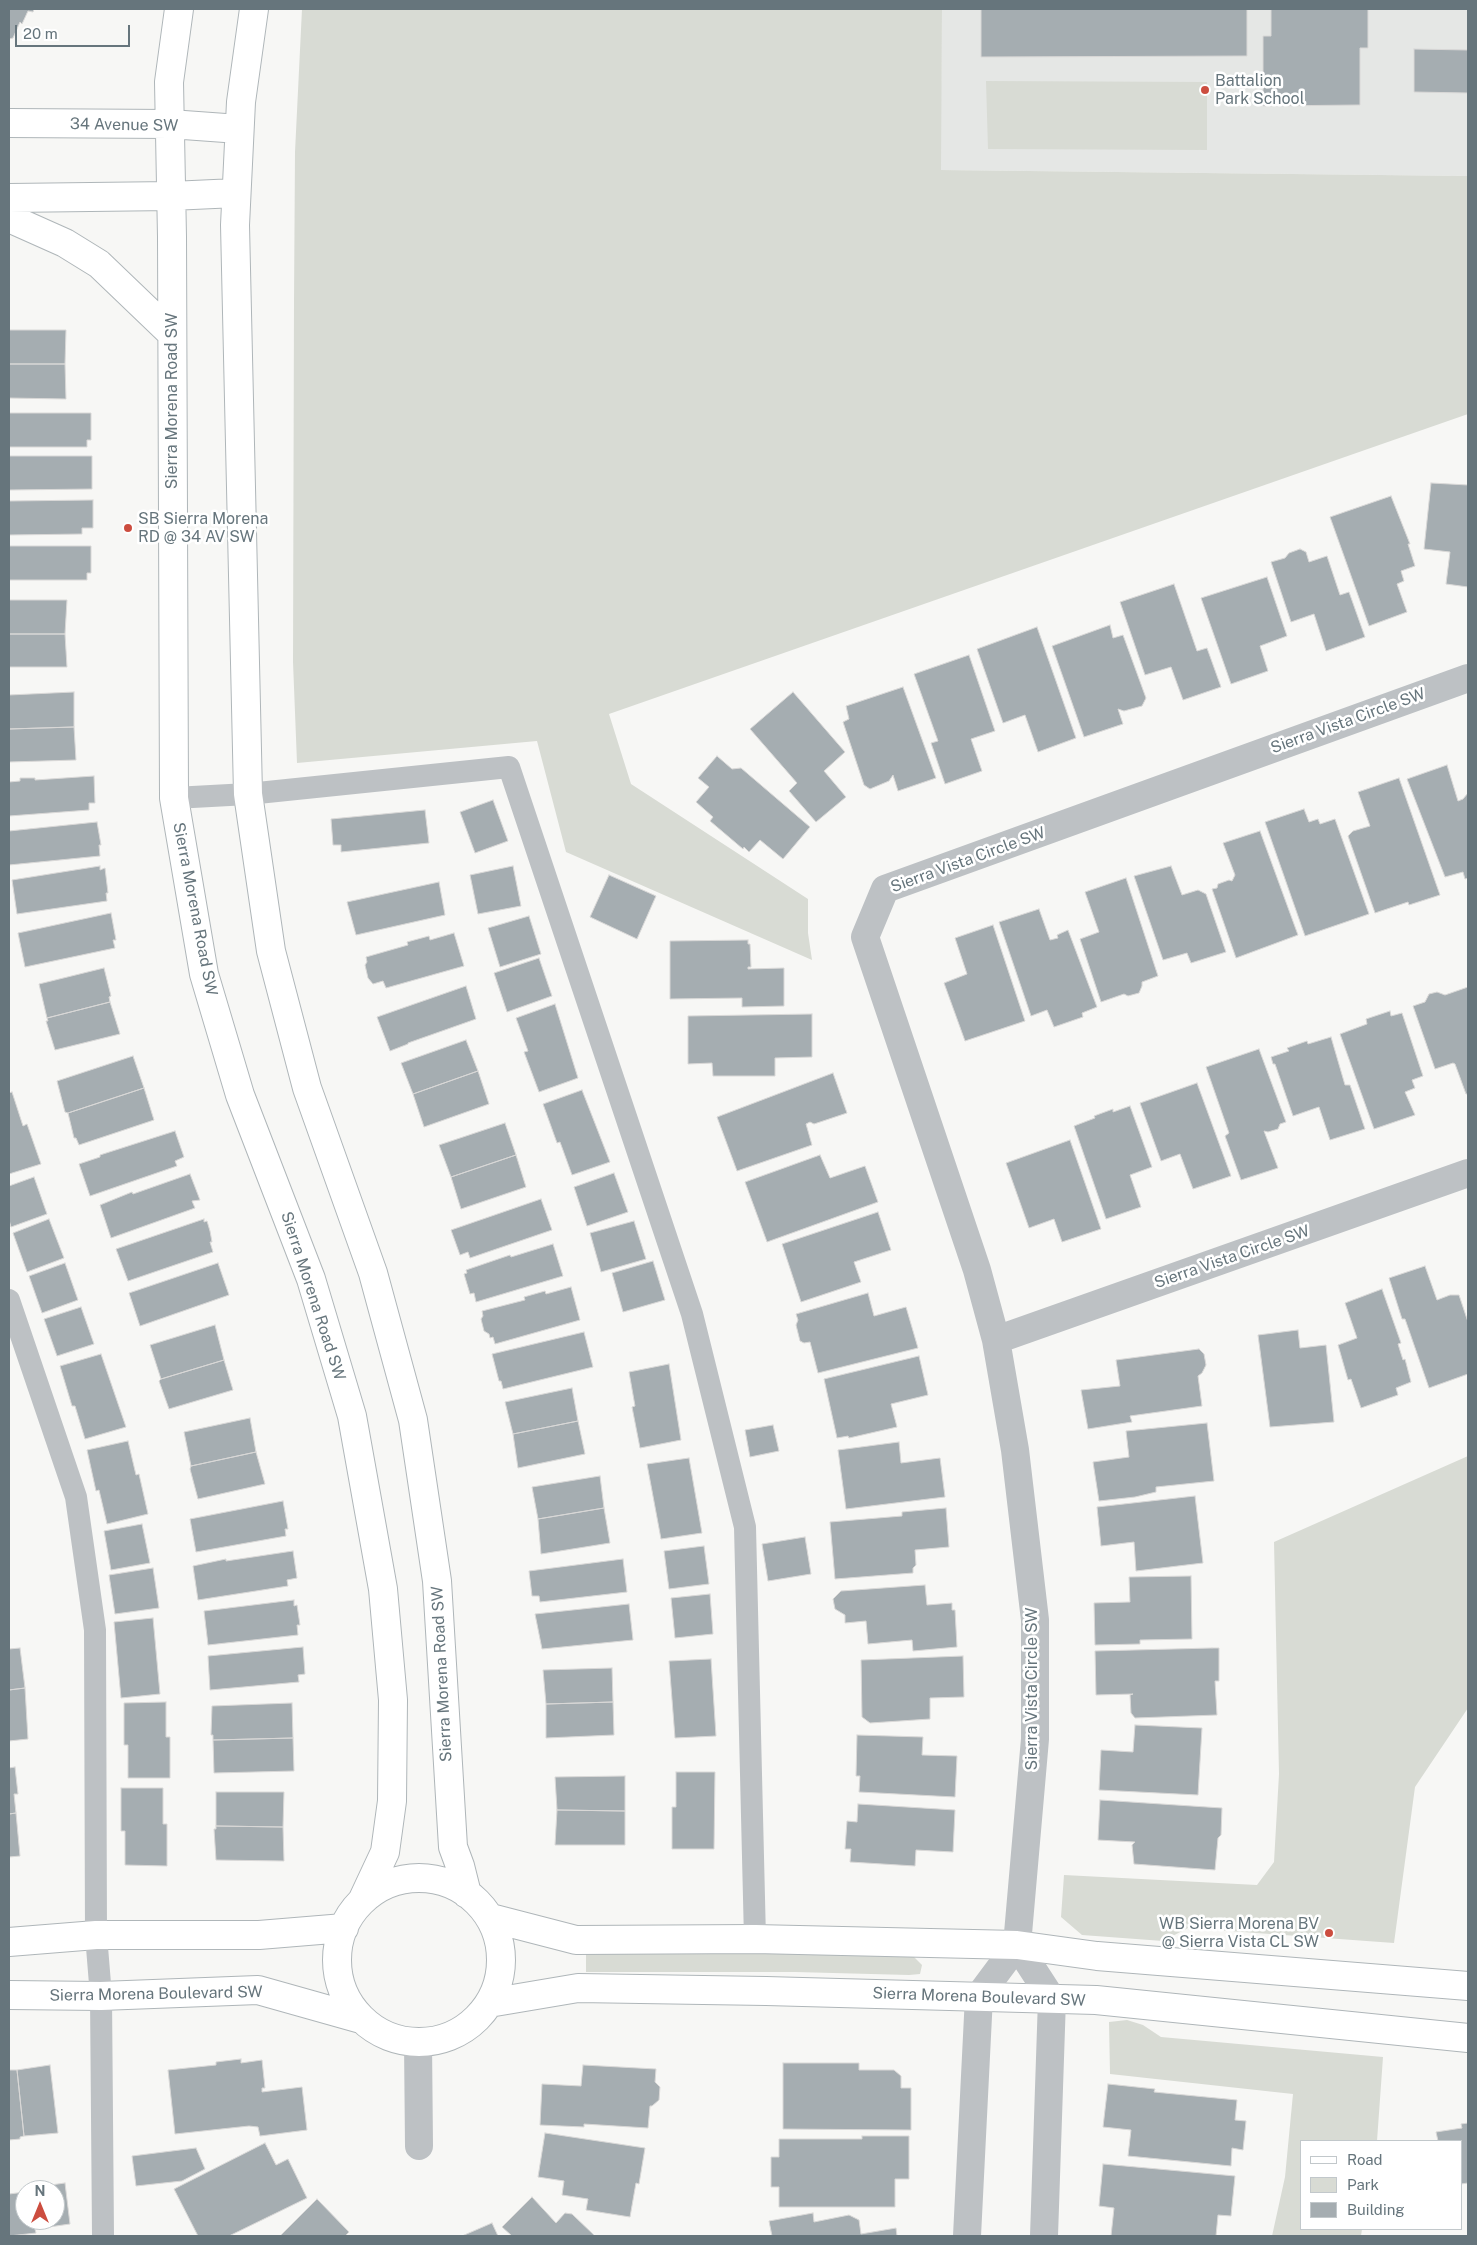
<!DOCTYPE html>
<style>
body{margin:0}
#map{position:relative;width:1477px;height:2245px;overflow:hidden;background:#f7f7f5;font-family:"Public Sans",sans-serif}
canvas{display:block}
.frame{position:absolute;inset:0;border:10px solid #66757c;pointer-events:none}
.legend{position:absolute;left:1300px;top:2140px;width:162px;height:90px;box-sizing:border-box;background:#fff;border:1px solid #c2c8cb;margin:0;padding:6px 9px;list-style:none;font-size:15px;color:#66757c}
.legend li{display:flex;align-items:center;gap:10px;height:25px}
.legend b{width:25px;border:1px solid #c2c8cb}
.north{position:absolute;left:15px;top:2180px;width:50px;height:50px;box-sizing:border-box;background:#fff;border:1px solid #c2c8cb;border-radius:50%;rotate:0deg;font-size:14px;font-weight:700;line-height:20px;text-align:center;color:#66757c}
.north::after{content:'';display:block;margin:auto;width:18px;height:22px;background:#cc4d3f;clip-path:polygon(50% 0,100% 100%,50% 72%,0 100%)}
.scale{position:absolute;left:15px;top:25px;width:115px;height:22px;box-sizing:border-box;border:2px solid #66757c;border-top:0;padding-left:6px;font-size:15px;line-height:18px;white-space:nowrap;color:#66757c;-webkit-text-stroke:4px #fff;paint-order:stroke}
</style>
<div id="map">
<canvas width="1477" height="2245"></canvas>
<div class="frame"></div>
<ul class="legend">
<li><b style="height:6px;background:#fff"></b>Road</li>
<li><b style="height:14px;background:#d8dbd4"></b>Park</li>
<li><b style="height:14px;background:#a5adb1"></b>Building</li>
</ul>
<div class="north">N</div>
<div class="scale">20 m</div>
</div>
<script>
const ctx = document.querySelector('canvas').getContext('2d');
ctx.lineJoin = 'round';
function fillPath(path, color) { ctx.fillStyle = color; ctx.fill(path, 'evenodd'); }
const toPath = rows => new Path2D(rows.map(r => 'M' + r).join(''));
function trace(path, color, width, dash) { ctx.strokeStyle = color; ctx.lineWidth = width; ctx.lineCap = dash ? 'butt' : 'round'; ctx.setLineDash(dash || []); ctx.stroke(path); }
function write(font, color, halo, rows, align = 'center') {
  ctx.font = font + ' "Public Sans",sans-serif'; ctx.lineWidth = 5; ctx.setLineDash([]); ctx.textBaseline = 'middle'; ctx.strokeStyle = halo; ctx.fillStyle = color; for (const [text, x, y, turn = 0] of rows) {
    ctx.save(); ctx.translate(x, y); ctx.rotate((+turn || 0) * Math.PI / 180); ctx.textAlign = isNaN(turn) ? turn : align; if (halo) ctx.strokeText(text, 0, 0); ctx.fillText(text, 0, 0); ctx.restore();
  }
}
const built = toPath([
 [942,9,1468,9,1468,176,940,170]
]);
const green = toPath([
 [302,9,942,9,941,170,1468,176,1468,414,609,714,631,784,808,899,808,933,812,960,566,852,537,741,297,763,293,662,294,301,295,152],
 [986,81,1207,82,1207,150,988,149],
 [1468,1456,1468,1708,1415,1787,1394,1943,1188,1928,1163,1941,1082,1935,1061,1917,1064,1875,1257,1885,1274,1862,1279,1774,1274,1542],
 [586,1952,794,1953,914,1957,922,1965,920,1974,909,1975,795,1972,586,1972],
 [1127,2020,1143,2025,1161,2037,1383,2057,1377,2141,1301,2141,1301,2229,1362,2229,1361,2236,1272,2236,1285,2177,1293,2094,1110,2074,1109,2022]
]);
const building = toPath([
 [9,9,34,9,33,12,28,11,22,24,20,22,13,38,9,39,9,9],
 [981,9,1247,9,1247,56,981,57,981,9],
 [1271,9,1368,9,1368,48,1360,48,1360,105,1263,106,1263,36,1271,36,1271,9],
 [1414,49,1468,50,1468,93,1414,92,1414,49],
 [9,330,66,330,65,364,9,364,9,330],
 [9,364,65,364,66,399,9,398,9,364],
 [9,413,91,413,91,440,87,440,87,447,9,447,9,413],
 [9,456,92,456,92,489,9,490,9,456],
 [1431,483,1468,485,1468,587,1446,584,1450,552,1424,549,1431,483],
 [1391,496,1410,544,1408,544,1415,566,1401,571,1404,581,1397,584,1407,612,1369,626,1330,517,1391,496],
 [93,500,93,528,82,528,82,534,9,535,9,501,93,500],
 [9,546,91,546,91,573,87,573,87,580,9,580,9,546],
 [1300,549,1306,552,1309,562,1327,556,1340,595,1349,592,1365,637,1326,651,1314,614,1291,622,1271,562,1285,558,1289,553,1300,549],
 [1267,577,1287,636,1260,646,1268,671,1231,684,1201,598,1267,577],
 [1174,584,1197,651,1207,648,1221,687,1183,700,1171,667,1145,675,1120,602,1174,584],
 [9,600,67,600,65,634,9,634,9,600],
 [1110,625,1113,638,1123,635,1146,698,1142,706,1124,711,1118,709,1123,724,1084,737,1052,646,1110,625],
 [1037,627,1076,738,1038,752,1025,715,1003,723,977,649,1037,627],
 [9,634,65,634,67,667,9,667,9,634],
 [969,655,995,731,971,739,982,771,945,784,931,743,938,741,914,674,969,655],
 [903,687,936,778,898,791,893,775,889,781,870,789,864,785,843,722,849,719,846,706,903,687],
 [74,692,74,727,9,729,9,695,74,692],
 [793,692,845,752,824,771,846,797,816,822,789,791,797,783,750,729,793,692],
 [74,727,76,760,9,762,9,729,74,727],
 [717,756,732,769,741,768,810,827,783,859,760,840,749,852,744,847,743,849,710,821,713,817,696,802,709,787,698,778,717,756],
 [1447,765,1458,801,1463,799,1468,793,1468,878,1465,879,1463,872,1445,877,1407,779,1447,765],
 [94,776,95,803,89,803,89,810,9,816,9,782,20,781,20,778,35,778,35,780,94,776],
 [1399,778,1440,895,1409,905,1408,902,1375,913,1348,836,1353,831,1370,826,1358,792,1399,778],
 [493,800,508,841,475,853,460,812,493,800],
 [1304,809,1309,822,1318,819,1320,824,1335,819,1369,914,1305,936,1265,822,1304,809],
 [425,810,429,843,341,852,341,845,333,845,331,819,425,810],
 [97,822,101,845,99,845,100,856,9,865,9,831,97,822],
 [1260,831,1298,935,1236,958,1212,889,1217,888,1218,884,1229,880,1232,881,1235,875,1223,843,1260,831],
 [100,866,100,870,105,868,108,893,106,893,107,901,17,914,12,880,100,866],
 [513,866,521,906,478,914,470,875,513,866],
 [1171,866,1182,895,1198,890,1206,894,1226,952,1191,963,1187,953,1163,960,1134,876,1171,866],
 [609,875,656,896,637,939,590,917,609,875],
 [1126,878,1158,976,1142,982,1142,986,1139,993,1128,996,1124,994,1101,1002,1080,939,1099,932,1085,892,1126,878],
 [439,882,445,915,356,935,347,902,439,882],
 [1039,909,1050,940,1058,938,1057,935,1068,930,1097,1007,1082,1013,1083,1017,1054,1027,1047,1010,1031,1016,999,922,1039,909],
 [111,913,116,940,113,940,115,948,25,967,18,933,111,913],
 [529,916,541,954,500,967,488,928,529,916],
 [993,925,1025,1021,965,1041,944,983,967,974,955,938,993,925],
 [454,933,464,966,386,988,383,981,373,984,368,978,365,965,367,962,366,957,408,945,407,942,429,936,430,940,454,933],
 [748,940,748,944,750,944,751,967,748,967,748,969,784,968,784,1006,742,1007,742,998,670,999,670,941,748,940],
 [539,958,552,996,507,1012,494,973,539,958],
 [104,968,111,996,109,997,110,1002,47,1018,39,984,104,968],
 [466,986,476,1019,408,1043,408,1044,390,1051,377,1017,466,986],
 [1468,987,1468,1094,1466,1094,1455,1064,1453,1063,1435,1069,1413,1006,1425,1002,1429,994,1437,992,1445,995,1468,987],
 [110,1002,120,1034,55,1050,46,1021,48,1021,47,1018,110,1002],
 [555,1004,578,1078,539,1092,524,1052,528,1051,516,1018,555,1004],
 [1390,1011,1391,1016,1402,1013,1423,1076,1412,1080,1415,1088,1405,1092,1415,1115,1374,1129,1340,1034,1367,1024,1366,1019,1390,1011],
 [812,1014,812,1057,775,1058,775,1076,713,1076,712,1063,688,1064,688,1016,812,1014],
 [1331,1037,1345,1085,1350,1085,1365,1129,1330,1140,1319,1107,1293,1116,1275,1064,1273,1064,1271,1057,1289,1051,1287,1048,1307,1041,1308,1044,1331,1037],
 [466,1040,478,1071,413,1094,401,1063,466,1040],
 [1259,1049,1286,1122,1280,1124,1278,1129,1268,1132,1264,1131,1278,1168,1241,1180,1225,1136,1229,1133,1206,1067,1259,1049],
 [133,1056,144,1088,68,1113,65,1112,57,1081,133,1056],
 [478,1071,489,1104,424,1127,413,1094,478,1071],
 [833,1073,847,1113,814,1124,810,1122,806,1124,812,1145,737,1171,717,1117,833,1073],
 [1197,1083,1231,1176,1193,1189,1180,1154,1161,1161,1140,1103,1197,1083],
 [144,1088,154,1120,79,1145,76,1138,74,1138,68,1113,144,1088],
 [582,1090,610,1162,572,1175,560,1142,557,1143,543,1104,582,1090],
 [12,1092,23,1126,27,1124,41,1164,9,1174,9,1093,12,1092],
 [1130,1106,1152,1167,1130,1175,1141,1207,1106,1219,1074,1126,1095,1118,1094,1116,1113,1109,1113,1112,1130,1106],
 [505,1123,516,1155,451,1177,439,1145,505,1123],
 [175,1131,184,1157,175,1161,177,1166,90,1196,79,1164,100,1157,100,1155,175,1131],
 [1070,1140,1101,1229,1062,1242,1054,1219,1029,1228,1006,1163,1070,1140],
 [516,1155,526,1187,461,1209,451,1177,516,1155],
 [820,1155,830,1178,865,1166,878,1202,767,1242,745,1182,820,1155],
 [614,1173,628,1212,587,1226,574,1187,614,1173],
 [190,1174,200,1200,192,1201,195,1208,111,1238,100,1205,132,1192,133,1194,190,1174],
 [34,1177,47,1214,11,1227,9,1220,9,1186,34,1177],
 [541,1199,552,1230,470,1258,468,1252,460,1255,451,1230,541,1199],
 [878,1212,891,1250,854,1262,861,1282,801,1302,782,1244,878,1212],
 [49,1219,64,1258,27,1272,13,1233,49,1219],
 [204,1219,204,1222,207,1221,210,1231,212,1242,210,1242,213,1252,128,1281,116,1249,204,1219],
 [634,1221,646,1259,601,1272,590,1233,634,1221],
 [553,1244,563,1276,476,1302,474,1293,470,1294,464,1274,467,1273,466,1270,510,1255,511,1257,553,1244],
 [653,1261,665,1300,623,1312,612,1273,653,1261],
 [65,1263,78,1300,42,1313,29,1276,65,1263],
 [218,1263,229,1295,140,1326,129,1293,218,1263],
 [1425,1266,1437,1300,1450,1295,1459,1295,1468,1322,1468,1374,1429,1388,1405,1319,1402,1319,1389,1278,1425,1266],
 [571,1287,580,1320,495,1344,493,1337,490,1338,489,1334,484,1331,481,1319,483,1316,482,1311,525,1300,524,1297,545,1291,546,1294,571,1287],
 [1382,1289,1401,1343,1398,1344,1403,1360,1405,1359,1411,1382,1396,1388,1398,1395,1361,1408,1351,1379,1348,1380,1338,1345,1357,1338,1345,1303,1382,1289],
 [868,1293,874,1316,906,1307,918,1348,818,1373,810,1342,804,1343,800,1341,796,1325,798,1320,796,1314,868,1293],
 [81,1307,94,1344,57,1356,44,1319,81,1307],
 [215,1325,224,1360,161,1379,150,1345,215,1325],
 [1298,1330,1300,1348,1326,1345,1334,1422,1270,1427,1258,1335,1298,1330],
 [584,1332,593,1367,503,1389,501,1381,499,1381,492,1354,584,1332],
 [1199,1349,1204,1354,1206,1365,1202,1373,1198,1376,1202,1406,1130,1416,1132,1422,1088,1429,1081,1390,1120,1386,1116,1360,1199,1349],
 [101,1354,126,1427,85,1439,75,1406,72,1406,60,1366,101,1354],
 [919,1356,928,1395,891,1404,897,1427,849,1438,848,1436,837,1438,824,1379,919,1356],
 [224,1360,233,1390,169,1409,159,1381,161,1379,224,1360],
 [669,1364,681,1440,640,1448,632,1407,635,1406,629,1372,669,1364],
 [572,1388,578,1421,513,1434,505,1402,572,1388],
 [250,1418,256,1452,191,1466,184,1432,250,1418],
 [578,1421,585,1454,518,1468,513,1434,578,1421],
 [1207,1423,1214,1481,1156,1487,1156,1492,1135,1497,1099,1501,1093,1462,1129,1457,1126,1431,1207,1423],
 [773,1425,779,1451,750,1457,745,1430,773,1425],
 [128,1441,136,1475,139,1474,148,1514,107,1524,99,1490,96,1491,87,1450,128,1441],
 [899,1442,901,1463,940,1458,945,1497,846,1509,838,1450,899,1442],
 [256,1452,265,1484,198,1499,190,1469,191,1466,256,1452],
 [689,1458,702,1533,661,1539,647,1464,689,1458],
 [600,1476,604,1508,538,1519,532,1487,600,1476],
 [1195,1496,1203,1563,1136,1571,1134,1542,1101,1546,1097,1507,1195,1496],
 [283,1501,288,1529,285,1529,286,1536,196,1552,190,1519,283,1501],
 [604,1508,610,1543,541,1554,538,1519,604,1508],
 [946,1508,949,1547,915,1550,916,1565,913,1568,913,1573,835,1579,830,1522,902,1516,902,1512,946,1508],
 [142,1524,150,1563,111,1570,104,1531,142,1524],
 [805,1537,811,1574,768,1581,762,1544,805,1537],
 [704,1546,709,1584,669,1589,664,1551,704,1546],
 [293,1551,297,1578,287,1580,288,1586,198,1600,193,1566,226,1559,226,1561,293,1551],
 [623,1559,627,1592,540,1602,539,1596,532,1596,529,1571,623,1559],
 [153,1568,159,1608,115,1614,109,1575,153,1568],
 [1191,1576,1192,1639,1140,1640,1140,1644,1095,1645,1094,1603,1130,1602,1129,1577,1191,1576],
 [925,1585,927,1605,952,1603,952,1610,955,1610,957,1647,913,1651,912,1640,868,1644,866,1621,845,1623,845,1615,835,1609,833,1599,841,1591,925,1585],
 [710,1594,713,1634,675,1638,671,1598,710,1594],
 [294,1600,294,1606,297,1605,300,1625,297,1625,298,1635,208,1645,204,1611,294,1600],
 [629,1604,633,1640,542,1649,535,1614,629,1604],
 [153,1618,160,1694,121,1698,114,1622,153,1618],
 [303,1647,305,1674,298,1675,299,1682,210,1690,208,1656,303,1647],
 [20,1648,25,1688,9,1690,9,1649,20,1648],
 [1212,1648,1219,1648,1219,1681,1215,1681,1217,1715,1135,1718,1131,1713,1130,1695,1133,1694,1096,1695,1095,1651,1212,1648],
 [963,1656,964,1697,930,1698,930,1719,870,1723,862,1717,861,1660,963,1656],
 [711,1659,716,1736,675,1738,669,1661,711,1659],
 [612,1668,613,1702,546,1704,543,1670,612,1668],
 [25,1688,28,1739,9,1741,9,1690,25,1688],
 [166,1702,166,1737,170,1737,170,1778,128,1778,128,1745,124,1745,124,1703,166,1702],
 [613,1702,614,1735,546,1738,546,1704,613,1702],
 [292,1703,293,1738,213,1740,213,1735,211,1735,212,1706,292,1703],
 [1135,1725,1202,1728,1198,1795,1099,1790,1101,1750,1133,1752,1135,1725],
 [857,1735,923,1737,922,1755,957,1756,955,1797,859,1792,860,1776,856,1776,857,1735],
 [293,1738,294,1771,214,1773,213,1740,293,1738],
 [15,1767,18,1794,14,1794,16,1813,9,1814,9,1768,15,1767],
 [676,1772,715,1772,714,1849,672,1849,672,1807,676,1807,676,1772],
 [625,1776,625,1811,557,1810,555,1777,625,1776],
 [121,1788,163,1788,163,1824,167,1824,167,1866,125,1865,125,1831,121,1831,121,1788],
 [216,1792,284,1792,283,1827,216,1826,216,1792],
 [1100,1800,1222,1808,1221,1835,1218,1838,1215,1870,1134,1864,1132,1845,1135,1842,1098,1840,1100,1800],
 [858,1804,955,1810,953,1852,916,1850,915,1866,850,1862,851,1849,845,1849,847,1821,857,1822,858,1804],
 [557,1810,625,1811,625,1845,555,1845,557,1810],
 [16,1813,20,1856,9,1857,9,1814,16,1813],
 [216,1826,283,1827,284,1861,216,1860,214,1829,216,1829,216,1826],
 [241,2059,241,2063,262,2060,265,2088,262,2088,262,2092,302,2087,307,2130,260,2136,258,2127,249,2126,175,2134,168,2070,216,2065,216,2062,241,2059],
 [783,2063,859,2063,859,2070,894,2070,901,2076,901,2088,911,2088,911,2130,783,2129,783,2063],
 [50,2065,58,2133,24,2136,17,2070,50,2065],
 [583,2065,656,2069,655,2082,660,2087,659,2100,652,2106,650,2106,648,2128,584,2124,584,2127,540,2125,542,2084,581,2086,583,2065],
 [9,2070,17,2070,24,2136,20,2137,20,2139,9,2140,9,2070],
 [1108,2084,1155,2089,1154,2092,1237,2100,1235,2120,1246,2121,1243,2150,1232,2148,1231,2166,1128,2156,1131,2130,1103,2127,1108,2084],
 [1468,2123,1468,2183,1461,2184,1461,2141,1438,2141,1436,2132,1462,2128,1461,2124,1468,2123],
 [545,2133,645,2148,639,2184,636,2183,630,2217,586,2210,588,2199,562,2195,564,2181,538,2177,545,2133],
 [862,2136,909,2136,909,2179,895,2179,895,2207,779,2207,779,2187,771,2187,771,2157,779,2157,779,2139,862,2139,862,2136],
 [265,2143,276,2165,288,2159,307,2198,229,2236,198,2236,174,2189,265,2143],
 [196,2148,205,2169,182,2181,136,2186,132,2156,196,2148],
 [1103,2164,1235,2176,1231,2216,1218,2215,1216,2236,1111,2236,1114,2208,1099,2206,1103,2164],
 [65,2183,70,2224,35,2229,36,2233,9,2236,9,2194,25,2192,25,2220,55,2220,55,2190,30,2190,29,2188,65,2183],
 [532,2197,556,2223,565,2213,572,2214,595,2236,512,2236,502,2227,532,2197],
 [317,2199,349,2232,345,2236,280,2236,317,2199],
 [813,2213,814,2222,849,2215,859,2220,861,2234,896,2228,897,2236,772,2236,769,2221,813,2213],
 [492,2223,498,2236,462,2236,492,2223]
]);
const lane = toPath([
 [174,798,248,794,509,767,692,1314,745,1527,755,1939],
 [9,1300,76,1497,95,1630,96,1935,101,1996,103,2236]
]);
const street = toPath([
 [996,1340,1468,1173],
 [1017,1945,1052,1999,1044,2236],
 [418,2042,419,2146],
 [967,2236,979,1996,1017,1945,1035,1739,1035,1620,1015,1450,996,1340,977,1270,865,937,885,889,1468,678]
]);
const secondary = toPath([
 [179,9,169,82,172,237,174,798,204,974,240,1095,311,1279,352,1416,383,1589,393,1700,392,1801,385,1852,363,1899],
 [254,9,241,102,235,225,248,794,271,951,307,1088,373,1273,413,1420,437,1581,453,1847,460,1866,467,1894],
 [9,123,170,124,239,129],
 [9,198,171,196,236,193],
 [9,218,65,243,99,264,172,334],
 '337 1960a82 82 0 1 1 164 0a82 82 0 1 1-164 0Z',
 [491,1918,576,1940,755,1939,1017,1945,1097,1956,1468,1986],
 [9,1942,96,1935,259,1935,344,1928],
 [9,1995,101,1996,258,1990,361,2019],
 [489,2003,578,1988,766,1991,1096,2000,1468,2038]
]);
const markers = [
 [1205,90,5,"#cc4d3f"],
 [128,528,5,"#cc4d3f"],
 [1329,1933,5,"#cc4d3f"]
];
const poiNames = [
 ["Battalion",1215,81],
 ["Park School",1215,99],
 ["SB Sierra Morena",138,519],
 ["RD @ 34 AV SW",138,537],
 ["WB Sierra Morena BV",1319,1924,"right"],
 ["@ Sierra Vista CL SW",1319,1942,"right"]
];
const streetNames = [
 ["34 Avenue SW",124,125,1],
 ["Sierra Morena Road SW",172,401,-90],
 ["Sierra Vista Circle SW",1348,721,-20],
 ["Sierra Vista Circle SW",968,860,-20],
 ["Sierra Morena Road SW",195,909,79],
 ["Sierra Vista Circle SW",1232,1257,-19],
 ["Sierra Morena Road SW",313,1296,72],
 ["Sierra Morena Road SW",442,1674,-93],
 ["Sierra Vista Circle SW",1032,1689,-90],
 ["Sierra Morena Boulevard SW",156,1994,-1],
 ["Sierra Morena Boulevard SW",979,1997,2]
];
fillPath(built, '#e5e7e5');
fillPath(green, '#d8dbd4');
fillPath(building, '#a5adb1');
trace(building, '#d9d8d7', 1);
trace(secondary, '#afb6b9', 30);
trace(lane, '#bdc1c4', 22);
trace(street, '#bdc1c4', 28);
trace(secondary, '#fff', 28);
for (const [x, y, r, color] of markers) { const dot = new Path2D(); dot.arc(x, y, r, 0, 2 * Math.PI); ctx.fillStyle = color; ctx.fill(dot); trace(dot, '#fff', 2); }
write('16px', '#66757c', '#fff', poiNames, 'left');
write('16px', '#66757c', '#fff', streetNames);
</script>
